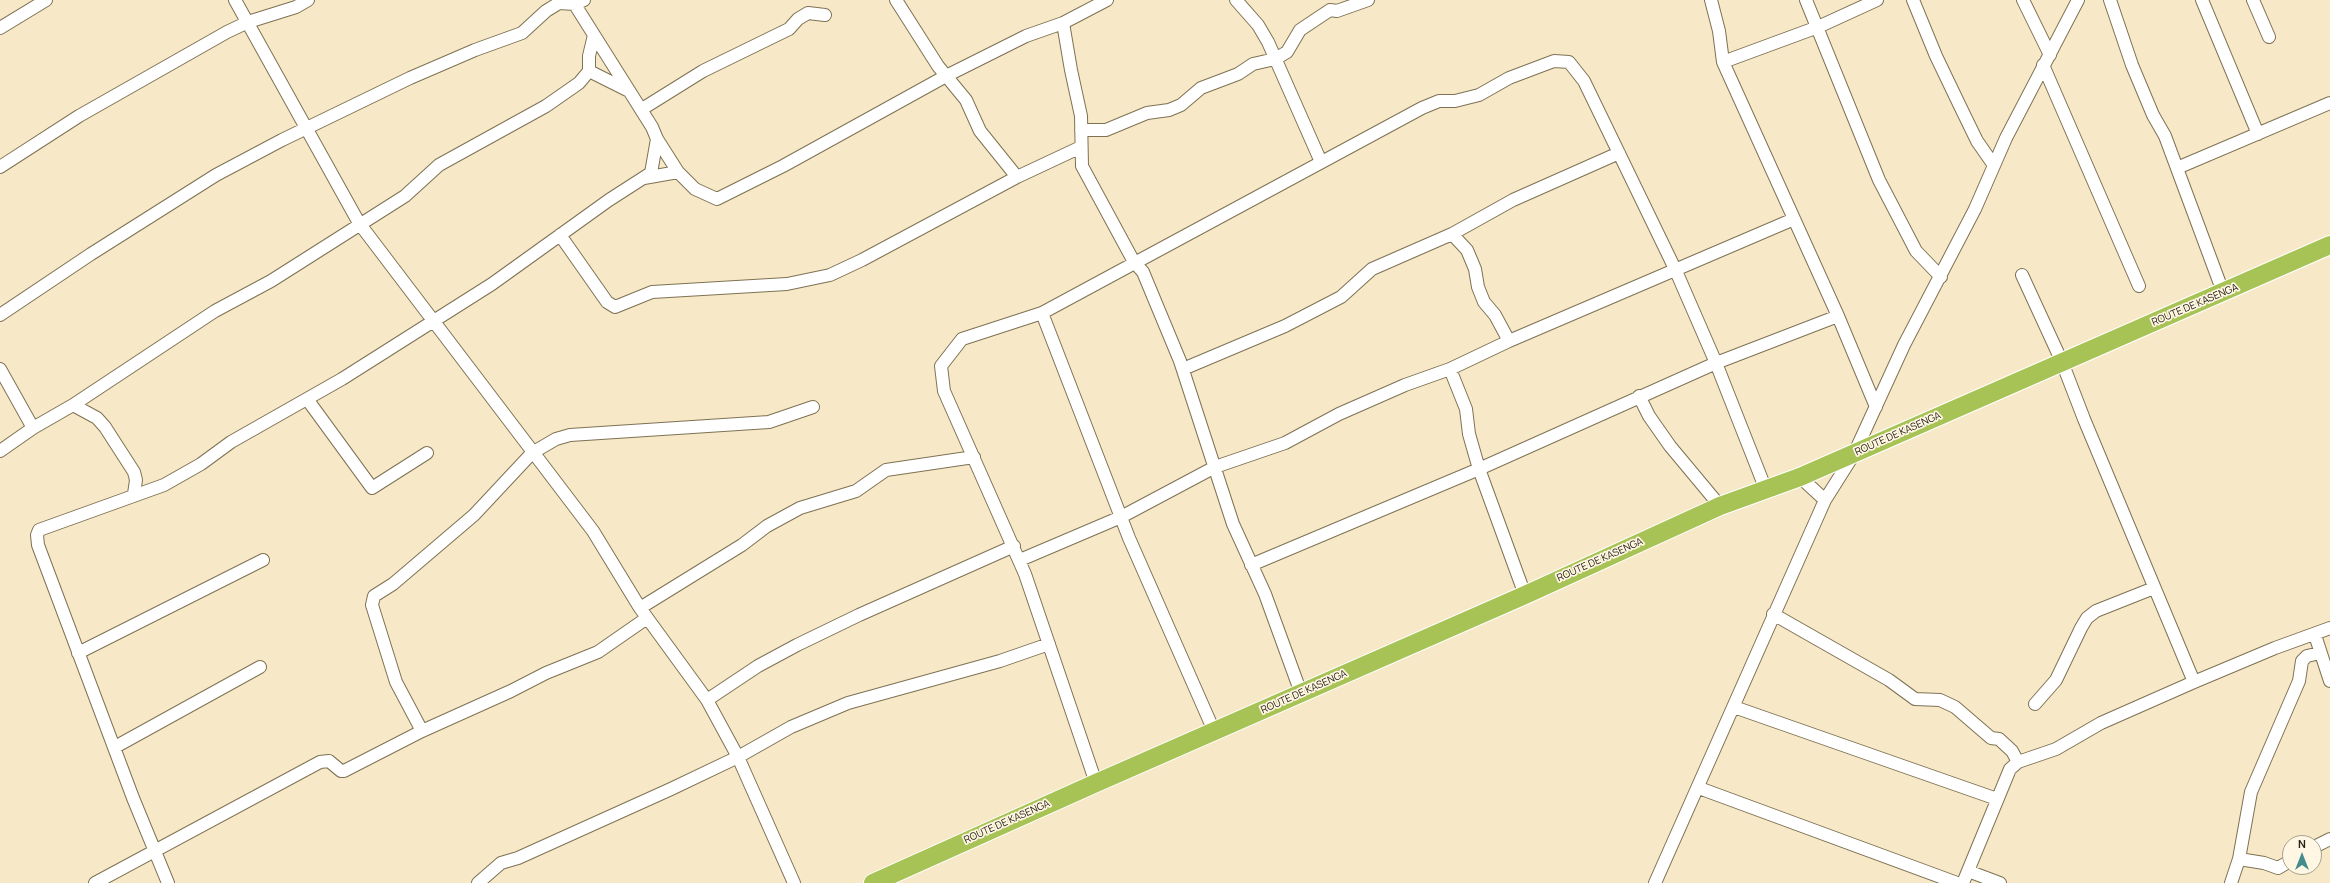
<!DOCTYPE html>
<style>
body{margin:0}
#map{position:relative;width:2330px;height:883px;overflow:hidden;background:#f7e9c7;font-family:Manrope,sans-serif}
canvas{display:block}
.north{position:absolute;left:2282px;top:835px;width:40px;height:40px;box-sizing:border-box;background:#fff6e3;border:1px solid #a8a190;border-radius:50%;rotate:0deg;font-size:11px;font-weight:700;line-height:16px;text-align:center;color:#262114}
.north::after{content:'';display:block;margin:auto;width:14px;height:18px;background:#458d8c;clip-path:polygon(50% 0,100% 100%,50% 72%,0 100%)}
</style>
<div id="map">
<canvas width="2330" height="883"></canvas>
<div class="north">N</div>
</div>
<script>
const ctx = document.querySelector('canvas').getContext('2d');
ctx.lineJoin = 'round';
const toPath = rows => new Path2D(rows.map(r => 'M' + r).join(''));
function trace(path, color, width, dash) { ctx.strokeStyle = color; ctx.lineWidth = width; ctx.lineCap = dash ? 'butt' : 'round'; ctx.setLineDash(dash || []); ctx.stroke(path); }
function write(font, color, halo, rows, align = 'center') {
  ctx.font = font + ' Manrope,sans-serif'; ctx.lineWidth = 3.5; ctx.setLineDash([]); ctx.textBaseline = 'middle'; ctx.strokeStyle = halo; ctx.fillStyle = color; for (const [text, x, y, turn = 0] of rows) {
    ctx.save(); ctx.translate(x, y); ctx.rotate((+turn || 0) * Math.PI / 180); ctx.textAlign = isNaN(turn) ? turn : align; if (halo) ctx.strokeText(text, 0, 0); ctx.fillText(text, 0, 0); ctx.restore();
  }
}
const minor = toPath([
 [235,0,359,223,593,531,640,608,707,700,738,757,794,883],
 [896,0,938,66,966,100,980,131,1017,177],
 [1236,0,1258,25,1268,42,1321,162],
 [1711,0,1719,31,1723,62,1838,316,1876,407],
 [1806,0,1879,180,1916,251,1941,277],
 [1913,0,1936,56,1959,104,1977,141,1993,164],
 [2023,0,2050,55],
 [2110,0,2132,65,2153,115,2165,136,2223,292],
 [2202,0,2258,134],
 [2253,0,2269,37],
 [1063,23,1071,70,1081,116,1082,166,1134,262,1143,272,1180,361,1233,524,1265,594,1301,693],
 [0,28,46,0],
 [1723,62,1818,27,1877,0],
 [2043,65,2139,286],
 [589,71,629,91],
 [642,109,703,71,789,29,798,19,808,13,825,15],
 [1081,130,1106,130,1147,113,1169,110,1181,105,1201,88,1238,74,1253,64,1275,59,1287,52,1300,30,1330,10,1337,11,1368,0],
 [657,139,678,172,695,189,717,199,783,166,946,76,1026,36,1063,23,1107,0],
 [0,167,79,116,227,32,248,22,296,7,308,0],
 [2177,168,2330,103],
 [644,178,678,172],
 [1452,234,1467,250,1475,269,1478,287,1484,302,1495,315,1509,341],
 [560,235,607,302,615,307,652,292,787,284,830,275,862,260,1017,177,1081,147],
 [2022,275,2062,362,2084,419,2194,682],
 [1042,313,1129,538,1214,731],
 [0,315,91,254,216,175,282,140,410,78,475,50,522,33,546,11,559,3,575,4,584,0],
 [0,369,33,428],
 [1183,369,1285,326,1341,297,1372,269,1452,234,1513,200,1619,153],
 [1639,396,1649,416,1670,446,1720,506],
 [307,399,372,488,427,453],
 [73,405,97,418,105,427,134,472,136,480,134,494],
 [0,451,33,428,73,405,215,311,271,281,405,196,439,165,546,106,579,83,589,71,589,56,594,35],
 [1800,477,1825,500],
 [1020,560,1121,517,1215,467,1285,443,1339,414,1405,385,1450,369],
 [1251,565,1479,469,1716,363,1838,316],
 [1525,595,1479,469,1469,434,1466,409,1450,369,1509,341,1794,219],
 [640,608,742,545,767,526,800,508,856,491,886,470,974,457],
 [1773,614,1889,680,1915,699,1940,700,1955,707,1991,738,1999,739,2012,751,2018,762],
 [2315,635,2330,681],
 [78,653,263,560],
 [707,700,758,666,797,645,859,615,1014,546],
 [2035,704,2056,680,2081,628,2087,618,2096,611,2154,588],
 [1734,707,1997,799],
 [422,731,396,682,372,605,374,596,393,584,474,515,532,453,556,439,570,435,769,422,813,407],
 [115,747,260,667],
 [1096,783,1025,574,944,391,941,366,962,339,1042,313,1422,108,1439,101,1455,101,1479,95,1509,78,1554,61,1569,62,1584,81,1676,271,1716,363,1766,490],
 [1699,788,1957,883],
 [2314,847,2330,839],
 [2239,859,2264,863,2278,868,2290,861],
 [1968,871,2000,883],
 [95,883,320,762,329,761,341,771,344,771,422,731,511,691,546,673,598,652,647,618],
 [168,883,133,798,38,545,37,535,39,530,164,485,201,464,231,442,342,379,492,284,609,200,651,173,657,139,652,127,572,0],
 [478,883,501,863,518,858,671,789,738,757,791,727,848,703,1000,661,1049,644],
 [1655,883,1825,500,1854,454,1904,345,1975,209,2006,138,2078,0],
 [1963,883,2010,769,2018,762,2056,749,2101,723,2194,682,2275,648,2330,628],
 [2231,883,2239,859,2251,792,2299,681,2302,661,2307,656,2320,653]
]);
const highway = toPath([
 [873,883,1096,783,1525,595,1720,506,1800,477,2330,245]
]);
const streetNames = [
 ["ROUTE DE KASENGA",2195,305,-23],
 ["ROUTE DE KASENGA",1898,434,-24],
 ["ROUTE DE KASENGA",1600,560,-24],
 ["ROUTE DE KASENGA",1304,692,-24],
 ["ROUTE DE KASENGA",1007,822,-24]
];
trace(minor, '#7e7254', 14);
trace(highway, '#fff', 20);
trace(minor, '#fff', 12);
trace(highway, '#a7c356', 18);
write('10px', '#262114', '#fff6e3', streetNames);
</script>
